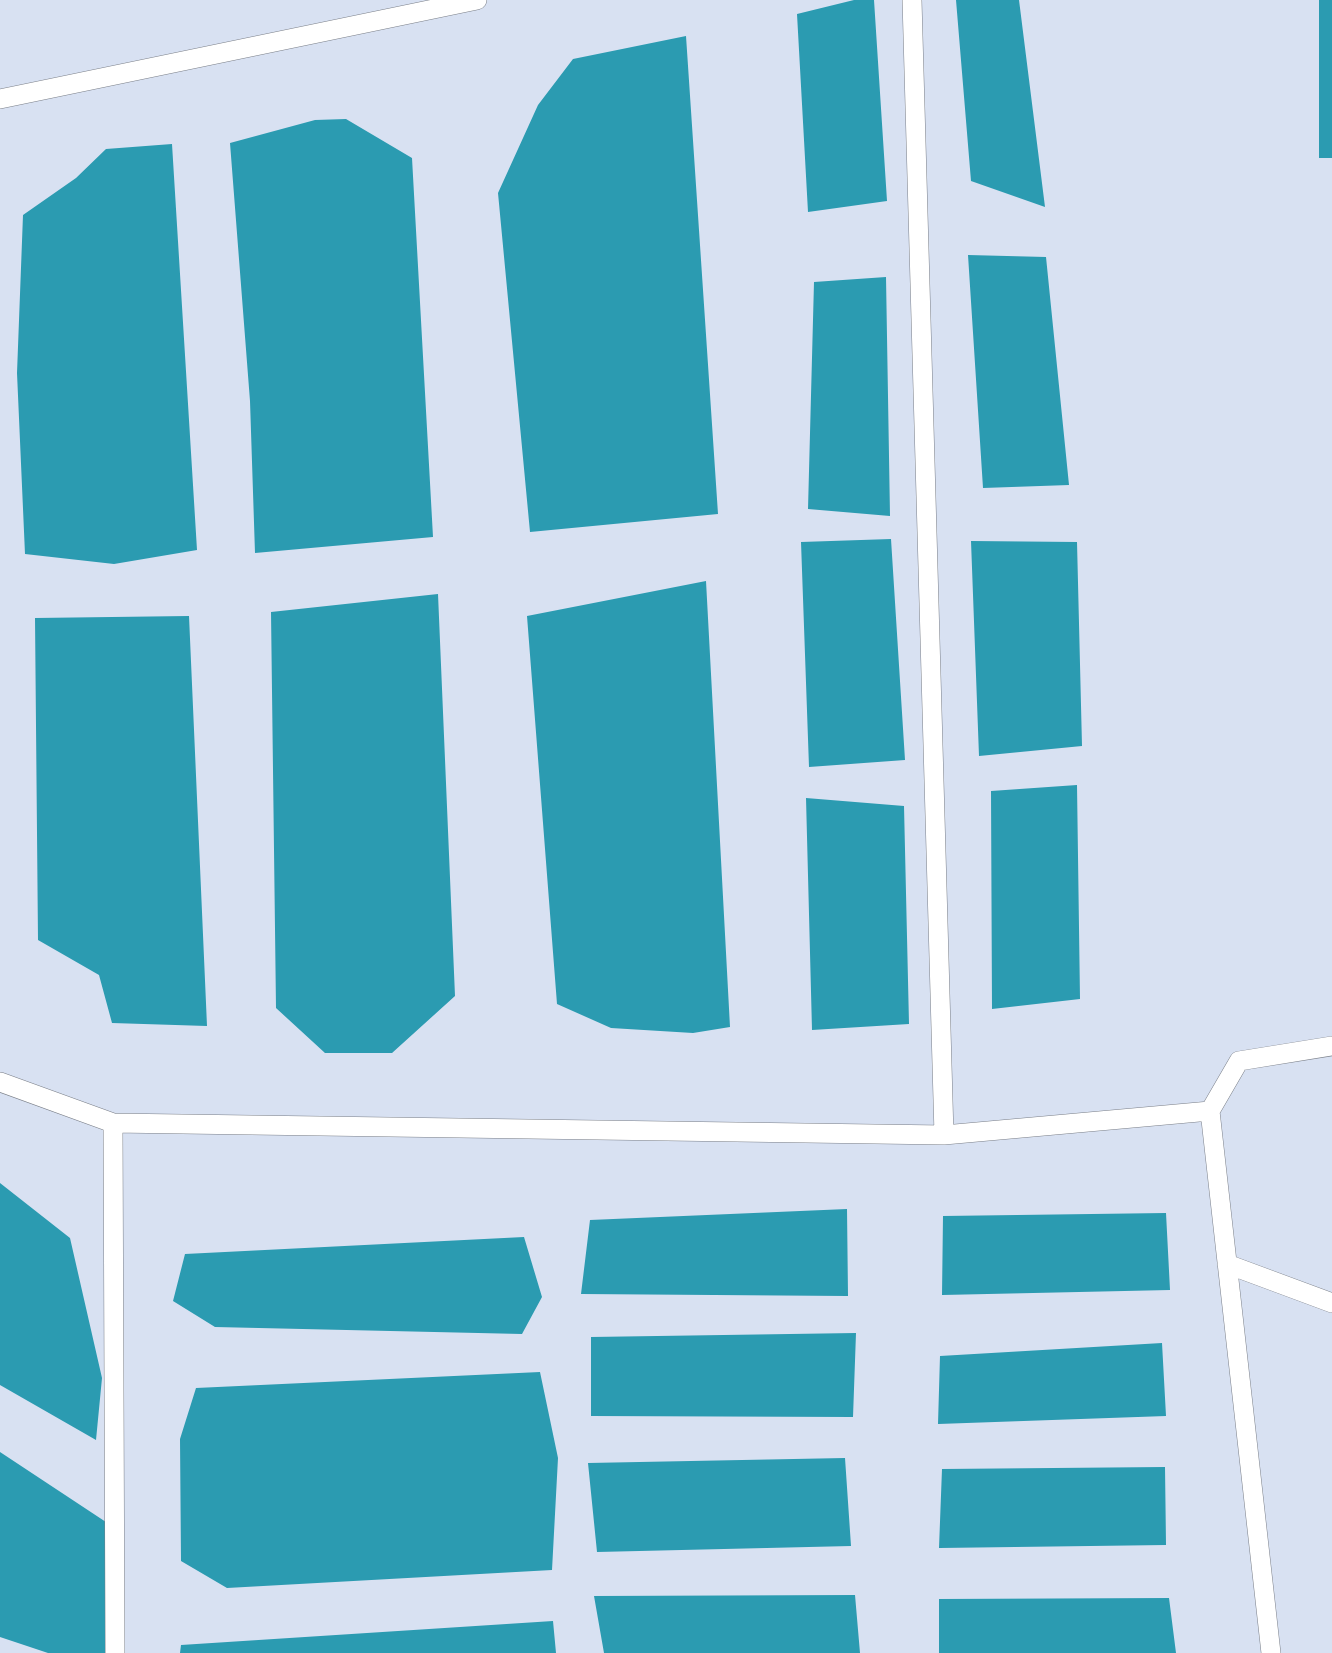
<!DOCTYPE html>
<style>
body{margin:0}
canvas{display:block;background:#e5eaf4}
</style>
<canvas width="1332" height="1653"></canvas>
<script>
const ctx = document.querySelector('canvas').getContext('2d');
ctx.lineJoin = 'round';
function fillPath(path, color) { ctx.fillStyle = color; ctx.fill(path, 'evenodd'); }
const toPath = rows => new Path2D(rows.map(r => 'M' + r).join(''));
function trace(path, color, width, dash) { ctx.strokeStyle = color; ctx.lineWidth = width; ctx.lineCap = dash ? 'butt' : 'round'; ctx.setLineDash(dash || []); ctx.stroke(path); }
const built = toPath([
 [0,0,1332,0,1332,1653,0,1653]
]);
const water = toPath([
 [854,0,874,0,887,201,808,212,797,14],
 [956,0,1019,0,1045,207,971,181],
 [1319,0,1332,0,1332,158,1319,158],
 [686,36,718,514,530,532,498,193,538,105,573,59],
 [346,119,412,158,433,537,255,553,250,401,230,143,315,120],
 [172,144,197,550,114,564,25,554,17,373,23,215,76,178,106,149],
 [968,255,1046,257,1069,485,983,488],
 [886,277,890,516,808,509,814,282],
 [891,539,905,760,809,767,801,542],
 [971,541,1077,542,1082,746,979,756],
 [706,581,730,1027,693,1033,611,1028,557,1004,527,616],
 [438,594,455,996,392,1053,325,1053,276,1008,271,612],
 [189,616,207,1026,112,1023,99,975,38,940,35,618],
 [1077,785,1080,999,992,1009,991,791],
 [806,798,904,806,909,1024,812,1030],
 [0,1183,70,1238,102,1378,96,1440,0,1385],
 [847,1209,848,1296,581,1294,590,1220],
 [1166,1213,1170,1290,942,1295,943,1216],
 [524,1237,542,1297,522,1334,215,1327,173,1301,185,1254],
 [856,1333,853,1417,591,1416,591,1337],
 [1162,1343,1166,1416,938,1424,940,1356],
 [540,1372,558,1458,552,1570,227,1588,181,1561,180,1439,196,1388],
 [0,1452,115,1528,110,1653,48,1653,0,1637],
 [845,1458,851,1546,597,1552,588,1463],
 [1165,1467,1166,1545,939,1548,942,1469],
 [855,1595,860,1653,604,1653,594,1596],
 [1169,1598,1176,1653,939,1653,939,1599],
 [553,1621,556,1653,180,1653,181,1645]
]);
const service = toPath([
 [912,0,944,1135],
 [0,99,477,0],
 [0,1082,113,1123,944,1135,1210,1111],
 [113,1123,115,1653],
 [1227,1264,1332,1303],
 [1271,1653,1210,1111,1239,1061,1332,1046]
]);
fillPath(built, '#d8e1f2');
fillPath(water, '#2b9bb1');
trace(service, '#7a7f88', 20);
trace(service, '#fff', 19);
</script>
